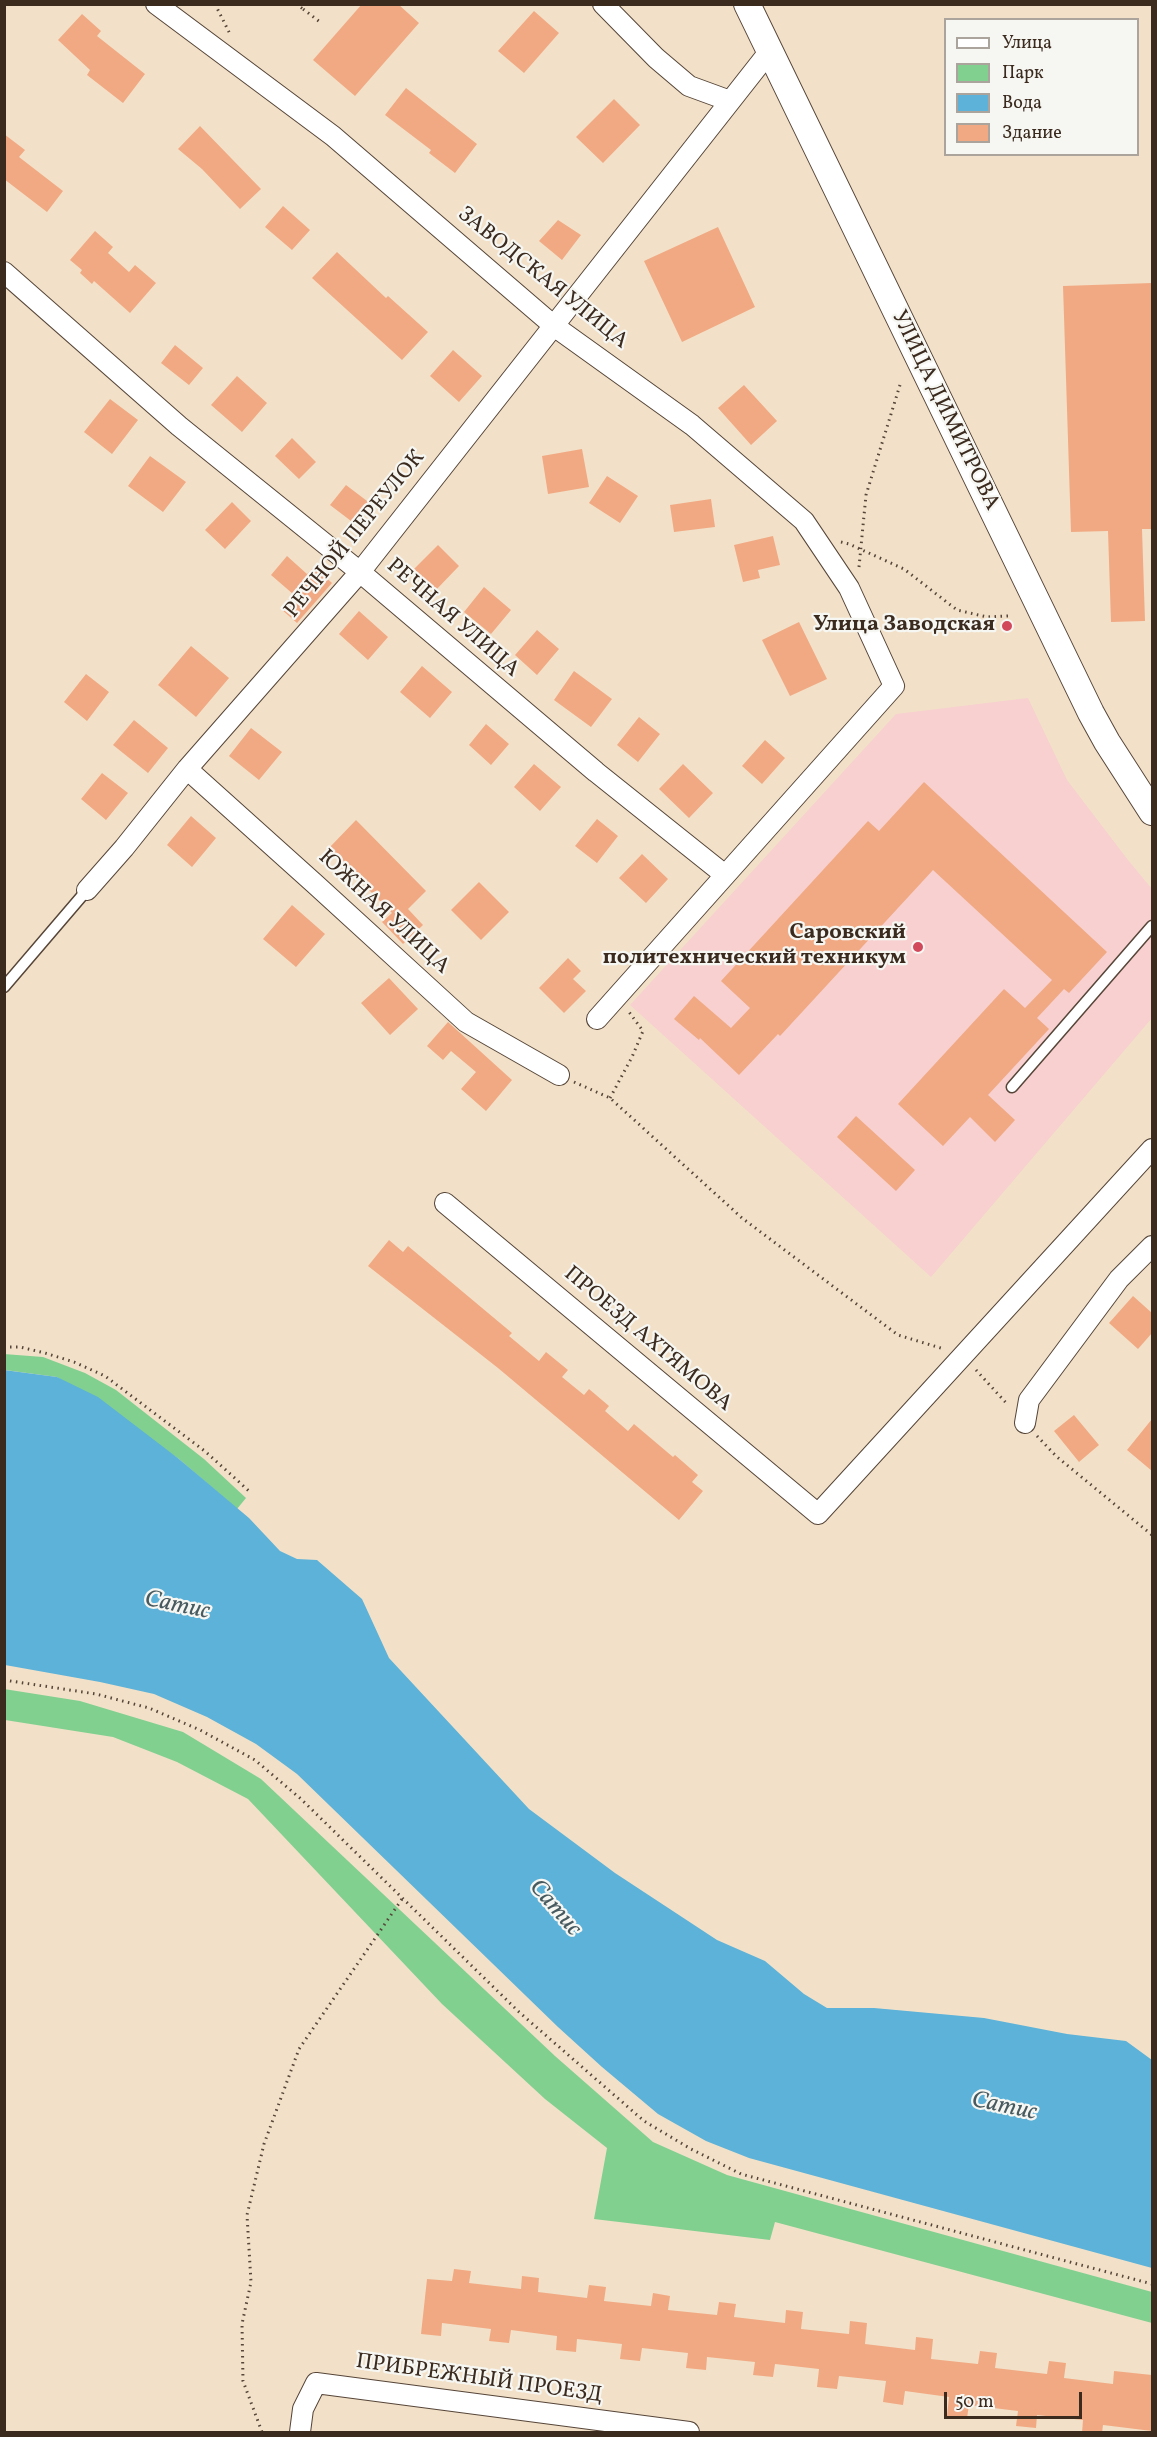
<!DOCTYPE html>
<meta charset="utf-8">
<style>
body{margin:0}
#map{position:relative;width:1157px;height:2437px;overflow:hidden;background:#f2e1c8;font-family:Vollkorn,serif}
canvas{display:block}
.frame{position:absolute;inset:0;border:6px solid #3b2a1e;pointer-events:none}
.legend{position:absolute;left:944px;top:18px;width:195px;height:138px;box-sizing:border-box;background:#f6f6f2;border:2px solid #aba49d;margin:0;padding:8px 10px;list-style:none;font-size:18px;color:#3b2a1e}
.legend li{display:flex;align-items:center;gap:12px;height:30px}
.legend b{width:30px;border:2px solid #aba49d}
.scale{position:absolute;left:944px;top:2392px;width:138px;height:27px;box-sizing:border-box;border:3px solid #3b2a1e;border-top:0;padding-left:8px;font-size:18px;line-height:21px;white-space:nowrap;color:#3b2a1e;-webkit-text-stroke:4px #f6f6f2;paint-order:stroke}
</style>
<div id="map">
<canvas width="1157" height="2437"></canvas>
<div class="frame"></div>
<ul class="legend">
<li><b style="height:8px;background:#fff"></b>Улица</li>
<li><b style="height:16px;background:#81d090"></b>Парк</li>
<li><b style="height:16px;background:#5cb2d9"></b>Вода</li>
<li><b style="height:16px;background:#f1a983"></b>Здание</li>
</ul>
<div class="scale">50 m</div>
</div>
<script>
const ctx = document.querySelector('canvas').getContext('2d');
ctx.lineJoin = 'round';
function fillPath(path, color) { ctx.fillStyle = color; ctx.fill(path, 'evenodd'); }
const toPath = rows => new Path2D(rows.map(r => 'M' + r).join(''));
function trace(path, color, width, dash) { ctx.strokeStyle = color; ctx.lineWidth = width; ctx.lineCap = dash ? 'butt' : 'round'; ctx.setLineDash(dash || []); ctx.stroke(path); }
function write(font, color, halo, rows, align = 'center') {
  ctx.font = font + ' Vollkorn,serif'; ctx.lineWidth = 4.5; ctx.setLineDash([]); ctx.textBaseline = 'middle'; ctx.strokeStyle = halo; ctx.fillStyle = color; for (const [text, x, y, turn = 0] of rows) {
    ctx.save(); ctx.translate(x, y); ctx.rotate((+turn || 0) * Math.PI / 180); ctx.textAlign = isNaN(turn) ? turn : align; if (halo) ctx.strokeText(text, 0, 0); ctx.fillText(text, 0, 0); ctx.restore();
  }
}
const built = toPath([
 [1028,698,1067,780,1128,860,1152,889,1152,1018,931,1277,630,1005,896,714]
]);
const green = toPath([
 [4,1354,43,1357,85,1373,116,1390,204,1459,246,1498,237,1509,179,1459,57,1377,5,1370],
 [4,1689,80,1701,183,1732,261,1779,555,2056,653,2142,727,2175,1152,2292,1152,2323,775,2222,770,2240,594,2219,607,2148,545,2099,442,2004,248,1799,177,1762,113,1737,5,1720]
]);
const water = toPath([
 [4,1370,57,1377,98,1397,179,1459,249,1518,280,1551,297,1559,317,1560,362,1599,389,1658,529,1809,615,1873,717,1940,765,1961,804,1994,827,2008,874,2008,984,2018,1067,2034,1126,2041,1152,2060,1152,2268,749,2158,706,2141,658,2114,602,2067,558,2027,297,1774,256,1744,207,1717,154,1694,100,1682,5,1665]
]);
const building = toPath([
 [362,4,398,4,419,23,355,96,313,60],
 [534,11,559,33,524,73,498,51],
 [82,14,101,31,97,36,145,74,123,103,87,75,90,70,58,40],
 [406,88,477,144,455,173,429,153,431,150,385,115],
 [614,99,640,125,603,163,576,137],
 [200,126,261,189,240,209,202,169,178,149],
 [4,134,25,150,19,157,63,191,47,212,4,179],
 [283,206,310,230,292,250,265,227],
 [558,220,581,235,562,260,539,241],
 [718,227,755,307,682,342,644,261],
 [95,231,113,247,108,253,129,272,135,265,156,283,130,313,94,281,92,284,80,273,82,270,70,260],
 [337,252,386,298,388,296,428,332,402,360,312,278],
 [1152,283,1152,529,1142,529,1145,621,1111,622,1108,531,1071,532,1063,286],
 [175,345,203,368,189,385,161,363],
 [453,350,482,376,459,402,430,376],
 [237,376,267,403,242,432,211,405],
 [744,385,777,421,751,445,718,408],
 [110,399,138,420,112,454,84,432],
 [292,438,316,462,299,479,275,456],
 [582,449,589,487,548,494,542,456],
 [150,456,186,482,163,512,128,486],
 [607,476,638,496,620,523,589,503],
 [346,485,371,504,355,524,330,505],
 [711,499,715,527,674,532,670,505],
 [232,502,251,521,225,549,205,530],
 [773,536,780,565,758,570,760,578,743,582,734,545],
 [438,545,459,566,435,591,414,569],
 [287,556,307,574,314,567,332,583,297,623,281,609,293,594,271,575],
 [484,587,511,610,491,634,464,612],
 [359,611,388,637,368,660,339,634],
 [799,622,827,679,790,696,762,640],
 [537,630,559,649,537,675,515,655],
 [191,646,229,678,196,717,158,685],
 [422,666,452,692,430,718,400,692],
 [574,671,612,699,591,727,554,700],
 [86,674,109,692,87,721,64,702],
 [639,717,660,734,638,762,617,745],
 [134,720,168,748,148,773,113,745],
 [486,724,509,744,491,765,469,745],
 [251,728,282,752,259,780,229,756],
 [765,740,785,758,762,784,742,766],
 [534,764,561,787,540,811,514,787],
 [683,764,713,793,689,818,659,789],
 [102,773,128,793,106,820,81,799],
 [924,782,1107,952,1069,993,1064,989,1037,1018,1049,1029,988,1095,1015,1120,995,1142,970,1117,943,1146,898,1104,1004,989,1025,1008,1052,980,933,870,780,1036,778,1034,739,1075,700,1038,699,1040,674,1019,694,996,731,1028,750,1008,721,981,868,821,879,831],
 [191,816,216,838,192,867,167,845],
 [597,819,618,836,597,863,575,846],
 [356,820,426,891,408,909,423,925,403,944,382,922,392,913,368,889,370,887,329,848],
 [642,854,668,879,646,903,619,878],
 [479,882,509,912,481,940,451,910],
 [292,905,325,934,296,967,263,939],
 [568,958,581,971,573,979,586,991,564,1013,539,988],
 [389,978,418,1009,390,1035,361,1003],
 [448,1022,512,1080,486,1111,461,1089,476,1072,451,1051,443,1060,427,1046],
 [856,1116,915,1170,896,1191,837,1137],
 [389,1240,403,1252,408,1246,512,1333,509,1336,539,1361,546,1352,568,1370,562,1377,584,1395,589,1389,609,1406,605,1411,628,1431,634,1424,673,1457,675,1455,698,1475,692,1482,703,1491,679,1520,498,1368,368,1266],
 [1133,1296,1152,1313,1152,1333,1138,1349,1109,1323],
 [1074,1415,1099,1445,1079,1462,1054,1431],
 [1152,1419,1152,1471,1127,1450],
 [454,2269,471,2271,469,2283,521,2289,522,2276,539,2278,538,2292,587,2298,589,2285,606,2287,604,2301,651,2306,653,2293,670,2296,668,2310,717,2315,719,2302,736,2304,734,2317,785,2323,786,2310,803,2312,801,2329,849,2334,850,2321,867,2323,865,2344,915,2350,916,2337,933,2339,931,2359,978,2364,980,2351,997,2353,995,2368,1047,2374,1049,2361,1066,2363,1064,2378,1113,2384,1114,2371,1152,2375,1152,2431,1103,2425,1102,2433,1082,2433,1083,2420,1037,2415,1036,2428,1016,2426,1018,2411,969,2405,967,2418,947,2416,949,2397,905,2391,903,2405,883,2402,886,2381,839,2376,837,2389,817,2387,819,2369,775,2364,773,2377,753,2375,755,2362,707,2357,706,2370,686,2368,688,2353,642,2348,640,2361,620,2359,622,2344,577,2339,576,2352,556,2350,557,2336,511,2330,509,2343,489,2341,491,2329,442,2323,441,2336,421,2334,427,2279,452,2281]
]);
const path = toPath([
 [215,4,230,34],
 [296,4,303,9],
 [306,4,303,9,320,22],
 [841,542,849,544,904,569,957,610,987,617,1008,616],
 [859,567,866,495,900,385],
 [574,1082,610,1098,742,1218,898,1335,944,1349],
 [610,1098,632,1057,643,1031,629,1012],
 [4,1347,20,1347,45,1353,74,1362,105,1376,206,1452,249,1491],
 [976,1370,1008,1405],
 [1037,1436,1056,1456,1152,1535],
 [4,1680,96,1694,149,1708,200,1730,255,1760,301,1799,519,2012,644,2121,691,2149,741,2174,1152,2284],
 [262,2432,243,2381,242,2324,251,2282,247,2215,264,2144,299,2049,402,1899]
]);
const service = toPath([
 [4,987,87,890],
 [1012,1087,1152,926]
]);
const minor = toPath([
 [156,4,333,136,554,326,692,425,804,521,849,588,894,686,597,1019],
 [603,4,656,58,689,86,730,101],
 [4,272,179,426,360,572,596,772,725,875],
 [187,769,315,884,466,1022,559,1075],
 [87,890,124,848,187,769,360,572,769,52],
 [445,1203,818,1514,1152,1149],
 [1025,1423,1029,1400,1119,1279,1152,1246],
 [300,2432,303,2409,316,2383,689,2432]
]);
const tertiary = toPath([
 [747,4,1091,713,1107,742,1152,812]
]);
const markers = [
 [1007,626,6,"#d1495b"],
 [918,947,6,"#d1495b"]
];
const streetNames = [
 ["ЗАВОДСКАЯ УЛИЦА",542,279,39],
 ["УЛИЦА ДИМИТРОВА",944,411,64],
 ["РЕЧНОЙ ПЕРЕУЛОК",356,535,-51],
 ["РЕЧНАЯ УЛИЦА",452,619,41],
 ["ЮЖНАЯ УЛИЦА",383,913,43],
 ["ПРОЕЗД АХТЯМОВА",647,1340,40],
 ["ПРИБРЕЖНЫЙ ПРОЕЗД",479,2380,8]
];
const poiNames = [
 ["Улица Заводская",995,626],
 ["Саровский",906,934],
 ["политехнический техникум",906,959]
];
const waterNames = [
 ["Сатис",177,1607,12],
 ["Сатис",554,1909,49],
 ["Сатис",1004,2108,12]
];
fillPath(built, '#f7d0cf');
fillPath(green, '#81d090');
fillPath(water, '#5cb2d9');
fillPath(building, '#f1a983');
trace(service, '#564538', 13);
trace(minor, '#564538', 22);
trace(tertiary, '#564538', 28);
trace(path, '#564538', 3, [1.5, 4.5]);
trace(service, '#fff', 10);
trace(minor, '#fff', 20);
trace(tertiary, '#fff', 26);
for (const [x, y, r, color] of markers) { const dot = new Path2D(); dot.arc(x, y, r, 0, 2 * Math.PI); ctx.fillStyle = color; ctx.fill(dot); trace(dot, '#f6f6f2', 2); }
write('22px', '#3b2a1e', '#f6f6f2', streetNames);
write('bold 22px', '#3b2a1e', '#f6f6f2', poiNames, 'right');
write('italic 24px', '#475a5f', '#f6f6f2', waterNames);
</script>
